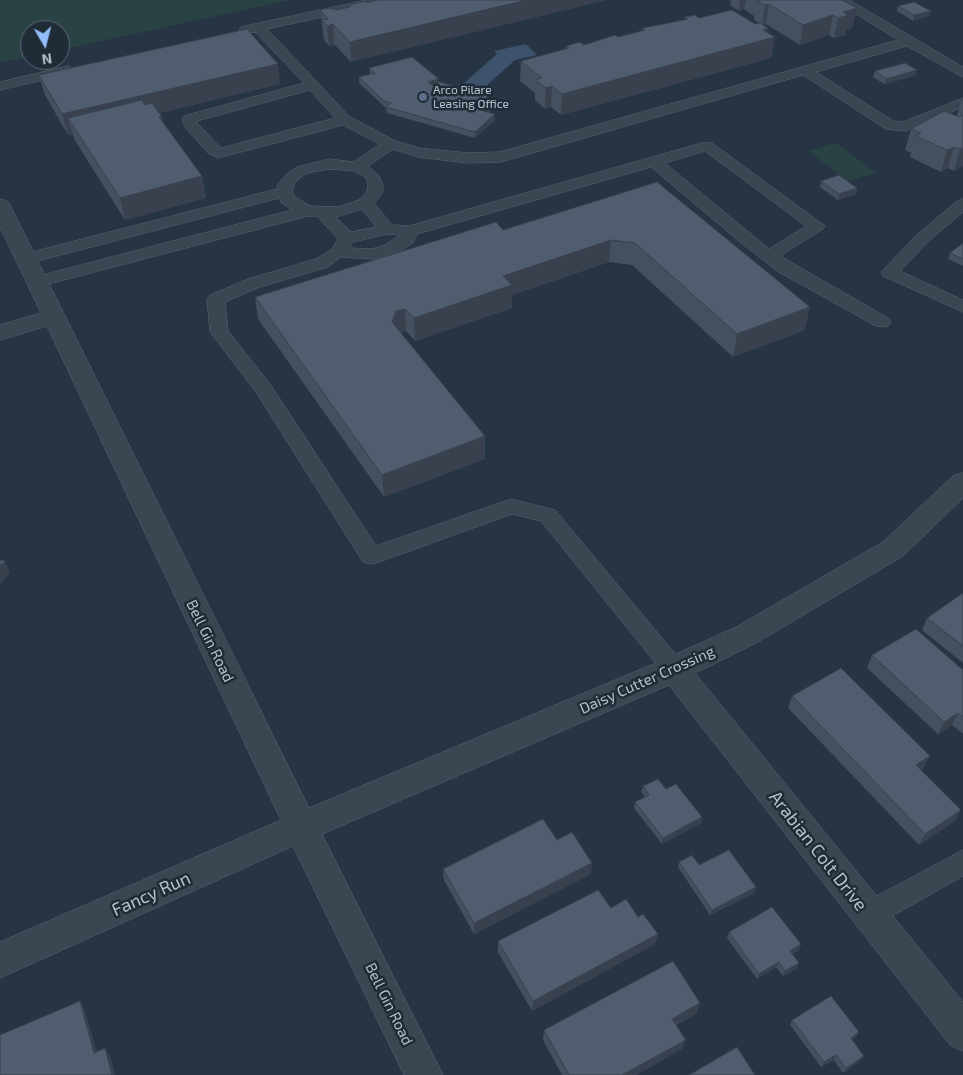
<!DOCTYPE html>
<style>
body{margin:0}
#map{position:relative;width:963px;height:1075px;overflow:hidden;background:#273443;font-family:"Exo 2",sans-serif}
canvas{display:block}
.north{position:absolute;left:20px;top:20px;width:50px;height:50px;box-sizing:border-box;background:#202b38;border:1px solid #5d6773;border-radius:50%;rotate:172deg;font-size:14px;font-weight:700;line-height:20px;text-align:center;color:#b9c1cc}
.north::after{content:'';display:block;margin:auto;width:18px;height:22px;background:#92bdf8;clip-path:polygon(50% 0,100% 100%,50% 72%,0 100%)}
</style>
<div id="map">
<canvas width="963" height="1075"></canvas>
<div class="north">N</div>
</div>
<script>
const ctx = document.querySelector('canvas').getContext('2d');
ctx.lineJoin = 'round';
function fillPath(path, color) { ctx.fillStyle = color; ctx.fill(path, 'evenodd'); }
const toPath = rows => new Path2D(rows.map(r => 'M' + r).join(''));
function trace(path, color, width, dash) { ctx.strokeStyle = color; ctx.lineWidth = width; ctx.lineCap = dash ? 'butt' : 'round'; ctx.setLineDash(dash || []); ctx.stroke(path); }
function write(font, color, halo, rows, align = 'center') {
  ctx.font = font + ' "Exo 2",sans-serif'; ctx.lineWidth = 5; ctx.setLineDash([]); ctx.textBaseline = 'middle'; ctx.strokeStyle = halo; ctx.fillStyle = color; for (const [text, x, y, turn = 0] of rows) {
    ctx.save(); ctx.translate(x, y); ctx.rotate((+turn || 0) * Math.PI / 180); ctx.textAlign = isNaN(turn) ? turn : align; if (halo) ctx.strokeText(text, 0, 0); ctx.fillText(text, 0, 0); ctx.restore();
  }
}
const green = toPath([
 [0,0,290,0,60,50,60,30,30,30,30,56,0,63],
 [836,143,877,173,848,181,808,151]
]);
const water = toPath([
 [526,44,537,55,515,60,484,88,478,87,476,90,466,87,468,85,464,83,497,54,494,51]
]);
const service = toPath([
 [366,0,389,0,383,4,267,29,350,117,396,141,419,148,468,153,500,152,898,40,834,0,849,0,963,67,963,77,907,46,816,72,895,122,903,122,963,98,963,107,905,131,886,129,803,75,501,162,468,163,418,157,393,149,368,166,379,176,384,187,381,195,374,203,392,225,409,226,702,143,712,143,825,226,823,229,780,256,888,318,891,322,888,326,882,327,876,326,777,271,740,242,651,167,417,234,413,243,397,253,372,259,341,257,328,267,260,287,225,302,228,331,270,384,376,546,511,499,555,510,682,662,686,669,682,676,674,678,666,676,541,521,512,514,379,562,371,564,363,562,256,392,210,332,207,299,210,295,248,279,316,259,332,249,338,239,317,216,308,216,37,287,31,286,28,282,31,278,292,210,282,203,279,198,26,264,20,263,18,259,20,255,277,189,278,184,287,174,297,167,329,159,354,162,380,144,343,125,218,158,208,153,185,127,182,119,184,116,304,83,255,32,241,33,239,30,241,27,366,0],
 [310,90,335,118,221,148,197,123,197,121,310,90],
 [705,151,806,226,769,249,665,163,705,151],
 [329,169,354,171,362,175,367,180,368,187,366,193,359,200,338,207,310,206,295,197,292,192,294,185,297,180,307,173,329,169],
 [362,209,376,227,351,232,336,217,362,209],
 [387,234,400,235,385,245,372,249,349,248,353,242,387,234],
 [68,66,75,70,73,73,0,90,0,82,68,66],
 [963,199,963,212,930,240,900,271,963,300,963,312,883,276,881,272,918,234,957,201,963,199],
 [963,850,963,876,878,924,868,928,858,924,854,915,858,906,963,850]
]);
const minor = toPath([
 [0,199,7,201,10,205,309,808,663,660,736,627,883,542,954,475,963,473,963,498,903,556,756,643,695,673,963,1002,963,1051,950,1045,669,685,322,834,443,1075,404,1075,293,846,0,978,0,942,281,820,47,326,0,340,0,325,41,313,0,227,0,199]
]);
const wall = toPath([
 [729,0,842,0,857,8,852,28,846,30,845,35,834,38,829,35,800,45,766,24,762,25,768,33,775,37,771,58,561,115,551,107,545,109,535,100,535,93,520,81,521,61,566,49,566,46,584,45,618,37,642,31,643,28,685,20,685,17,755,24,759,23,754,20,754,16,744,9,739,11,730,5,731,1],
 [367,3,351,62,334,44,329,46,324,40,320,10,336,10,349,7,349,5],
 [898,6,931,11,929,16,913,21,897,11],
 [369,68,439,79,439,82,494,103,493,108,489,113,495,114,495,120,475,138,387,113,386,108,385,107,359,83,359,77,370,74],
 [917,70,915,76,884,84,873,77,875,71],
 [39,75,280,84,159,113,164,124,202,176,206,198,125,220,74,139,73,134,68,135,45,95],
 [963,100,963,166,954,171,948,168,941,172,910,157,911,153,905,150,911,129,957,116,961,101],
 [821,181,857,188,856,194,838,200,820,187],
 [657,182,805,330,733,357,632,265,609,262,512,295,512,308,415,341,406,331,400,333,485,459,384,497,258,319,255,297,503,230],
 [963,243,963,266,948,259,950,253],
 [963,593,963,663,922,630,927,618],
 [872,655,963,670,963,734,952,725,938,734,867,668],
 [792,696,924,767,921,770,961,810,955,821,919,845,788,708],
 [643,786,666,789,701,823,662,844,634,808,635,802,645,797,641,792],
 [557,840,591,874,474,934,444,880,443,869],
 [679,862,699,865,754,893,710,915,678,867],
 [611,908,638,917,658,934,655,944,532,1011,498,952,498,941],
 [729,932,801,944,799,950,792,954,799,963,796,969,783,976,776,967,757,979,727,938],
 [697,1013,676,1025,682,1049,636,1075,562,1075,543,1040,544,1030],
 [792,1020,856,1037,852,1040,861,1060,843,1073,834,1060,821,1067,790,1025]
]);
const shadedWall = toPath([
 [527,0,608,0,351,62,350,42],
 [740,0,746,0,744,9,739,11],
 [769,4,766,24,762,25,765,5],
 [857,8,852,28,846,30,845,35,834,38,838,18,843,12],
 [931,11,929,16,913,21,914,15],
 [833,15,829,35,800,45,803,25],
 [333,24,334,44,329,46,327,26],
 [768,28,766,40,775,37,771,58,561,115,562,94],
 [278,64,280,84,78,133,68,118,73,134,68,135,62,114],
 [917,70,915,76,884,84,886,79],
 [439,79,439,85,429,88,428,82],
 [552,86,551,107,545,109,546,88],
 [489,95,489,101,484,100],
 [494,103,493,108,483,117,483,111],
 [495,114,495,120,475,138,475,132],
 [159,117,162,117,166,138],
 [954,147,948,168,941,172,947,150],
 [963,148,963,166,954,171,960,149],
 [202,176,206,198,125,220,120,198],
 [857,188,856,194,838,200,839,194],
 [611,240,609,262,512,295,512,308,415,341,414,318,503,276],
 [810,307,805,330,733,357,737,334],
 [405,309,406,331,397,334,392,322,396,311],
 [485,436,485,459,384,497,382,475],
 [5,561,10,573,0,585,0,566],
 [958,713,952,725,938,734,944,722],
 [930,756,924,767,911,777,916,765],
 [961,810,955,821,919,845,925,834],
 [702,817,701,823,662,844,663,838],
 [592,863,591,874,474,934,474,923],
 [756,887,754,893,710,915,712,910],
 [658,934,655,944,532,1011,533,1001],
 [801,944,799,950,788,956,790,951],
 [779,962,776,967,757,979,759,974],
 [799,963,796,969,783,976,785,971],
 [80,1001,85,1011,100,1063,94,1053],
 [700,1003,697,1013,669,1028,672,1019],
 [859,1032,856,1037,848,1043,851,1038],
 [686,1040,682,1049,636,1075,622,1075],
 [105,1048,111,1058,115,1075,112,1075],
 [836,1055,834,1060,821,1067,824,1062],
 [864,1056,861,1060,843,1073,846,1068]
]);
const building = toPath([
 [377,0,527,0,350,42,333,24,327,26,322,20,328,19,320,10,330,8,336,10,350,7,349,5,366,1,367,3,377,0],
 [757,0,842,0,857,8,843,12,849,15,838,18,833,15,803,25,769,4,765,5,757,0],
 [914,2,931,11,914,15,898,6,914,2],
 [732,10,755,24,760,23,768,28,763,30,775,37,562,94,552,86,546,88,535,80,542,78,521,61,569,48,566,46,580,42,584,45,615,35,618,37,645,30,643,28,688,19,685,17,695,15,699,18,732,10],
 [247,29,278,64,62,114,39,75,247,29],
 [412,57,439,79,428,82,433,86,439,82,489,95,484,100,494,103,483,111,495,114,475,132,386,107,391,103,384,101,359,77,375,73,369,68,412,57],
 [905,63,917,70,886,79,875,71,905,63],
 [142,100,145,105,152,103,162,117,159,117,202,176,120,198,68,118,142,100],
 [944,111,959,117,963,115,963,148,960,149,954,147,947,150,916,136,921,133,911,129,944,111],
 [839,175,857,188,839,194,821,181,839,175],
 [657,182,810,307,737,334,635,243,611,240,503,276,512,285,414,318,405,309,396,311,392,322,485,436,382,475,255,297,496,222,503,230,657,182],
 [963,243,963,259,950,253,963,243],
 [0,560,5,561,0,566,0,560],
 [963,593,963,646,927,618,963,593],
 [916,629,963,670,963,717,958,713,944,722,872,655,916,629],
 [841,668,930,756,916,765,961,810,925,834,792,696,841,668],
 [658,779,666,789,676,784,702,817,663,838,635,802,649,795,643,786,658,779],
 [543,819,557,840,572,832,592,863,474,923,443,869,543,819],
 [729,850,756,887,712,910,679,862,692,855,699,865,729,850],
 [598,890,611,908,626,899,638,917,643,914,658,934,533,1001,498,941,598,890],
 [772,907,801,944,790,951,799,963,785,971,779,962,759,974,729,932,772,907],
 [673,961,700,1003,672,1019,686,1040,622,1075,569,1075,544,1030,673,961],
 [831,996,859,1032,851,1038,864,1056,846,1068,836,1055,824,1062,792,1020,831,996],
 [80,1001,94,1053,105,1048,112,1075,0,1075,0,1035,80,1001],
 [737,1047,755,1075,689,1075,737,1047]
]);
const markers = [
 [423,97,5,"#5c6f8a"]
];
const farPoinames = [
 ["Arco Pilare",433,90],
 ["Leasing Office",433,104]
];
const streetNames = [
 ["Bell Gin Road",210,641,64],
 ["Daisy Cutter Crossing",647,680,-24],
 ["Bell Gin Road",389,1004,64]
];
const nearStreetnames = [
 ["Arabian Colt Drive",818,851,52],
 ["Fancy Run",151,894,-24]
];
fillPath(green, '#294244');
fillPath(water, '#3d526b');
trace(service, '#5a6470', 1);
trace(minor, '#5a6470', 1);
fillPath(service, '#3b4652');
fillPath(minor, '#3b4652');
fillPath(wall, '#45505f');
fillPath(shadedWall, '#38414d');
fillPath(building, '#505d6e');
trace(building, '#38414d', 1);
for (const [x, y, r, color] of markers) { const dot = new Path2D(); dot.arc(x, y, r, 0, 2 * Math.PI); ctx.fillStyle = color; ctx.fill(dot); trace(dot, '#202b38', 2); }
write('12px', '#b9c1cc', '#202b38', farPoinames, 'left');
write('15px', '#b9c1cc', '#202b38', streetNames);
write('18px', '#b9c1cc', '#202b38', nearStreetnames);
</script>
